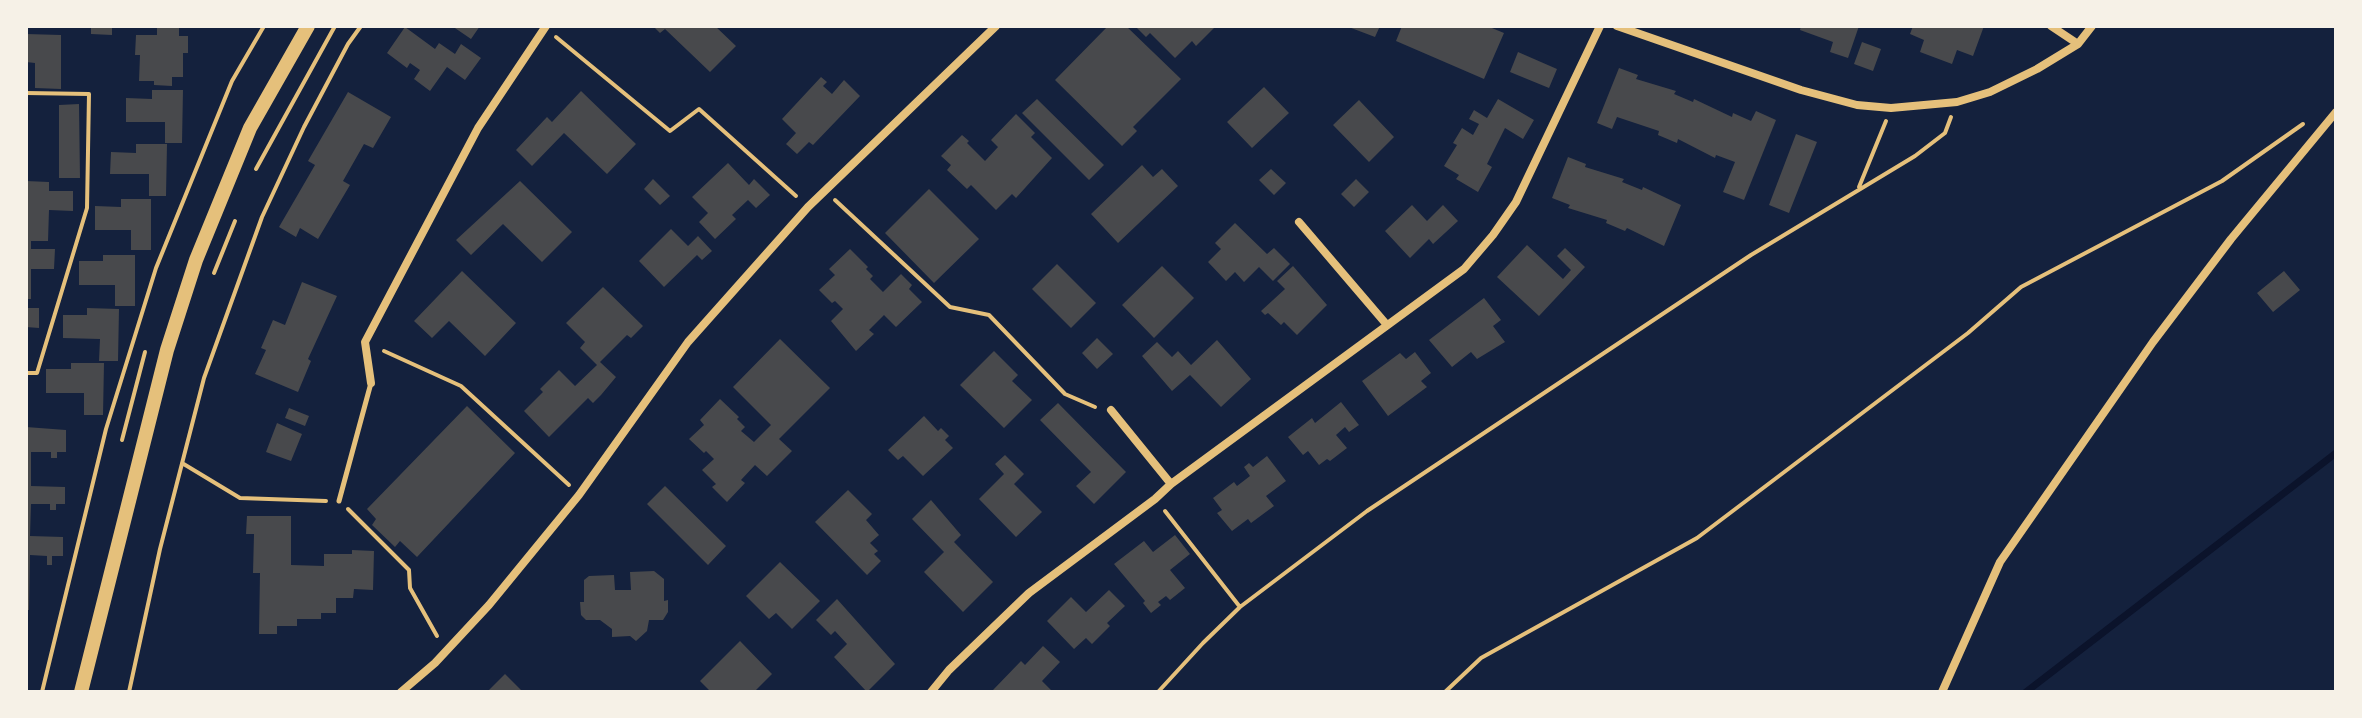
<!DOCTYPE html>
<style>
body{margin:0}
#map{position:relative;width:2362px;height:718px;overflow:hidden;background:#14213d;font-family:"PT Sans",sans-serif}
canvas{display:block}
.frame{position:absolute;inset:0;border:28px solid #f6f1e7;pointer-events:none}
</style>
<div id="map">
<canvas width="2362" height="718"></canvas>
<div class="frame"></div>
</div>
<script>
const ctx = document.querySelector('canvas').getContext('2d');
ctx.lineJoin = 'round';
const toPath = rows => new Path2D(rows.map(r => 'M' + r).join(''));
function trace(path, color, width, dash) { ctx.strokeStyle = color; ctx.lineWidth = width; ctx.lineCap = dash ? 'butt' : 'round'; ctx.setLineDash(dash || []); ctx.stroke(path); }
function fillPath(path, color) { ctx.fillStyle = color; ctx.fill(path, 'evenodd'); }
const stream = toPath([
 [2026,692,2336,453]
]);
const building = toPath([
 [91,26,112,26,112,35,91,34],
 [157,26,179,26,179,36,188,36,188,53,183,53,183,77,172,77,172,86,154,85,154,81,139,81,140,55,135,55,136,35,157,35],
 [452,26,480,26,471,39],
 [653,26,715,26,736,46,710,72,665,29,660,33],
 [1108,26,1126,26,1181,79,1133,127,1137,131,1122,146,1055,80],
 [1135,26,1216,26,1196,46,1192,41,1175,58,1150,33,1146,37],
 [1346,26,1380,26,1375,37],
 [1402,26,1487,26,1504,33,1484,79,1396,41],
 [1801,26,1859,26,1848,58,1830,52,1833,42,1800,30],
 [1913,26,1984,26,1973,56,1957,50,1952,64,1920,52,1924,40,1910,34],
 [405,27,435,49,439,43,455,54,461,44,481,58,465,80,447,67,430,91,414,79,420,70,410,63,407,68,387,53],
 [26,34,61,35,61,89,35,88,35,63,26,62],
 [1862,42,1881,49,1873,71,1854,64],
 [1518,52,1557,69,1549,88,1510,72],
 [1619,68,1638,75,1636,79,1676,91,1674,94,1693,102,1694,99,1732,117,1733,113,1751,121,1756,111,1776,120,1744,200,1723,192,1735,162,1716,155,1715,158,1678,139,1677,143,1658,135,1659,131,1617,117,1612,129,1597,123],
 [821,77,827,82,823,86,832,94,844,80,860,96,813,145,809,142,797,154,786,144,796,133,782,119],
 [1264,87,1289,113,1252,148,1227,122],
 [152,90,183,90,182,143,165,143,165,122,126,122,126,98,152,99],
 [581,91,636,144,607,174,564,133,532,166,516,150,547,117,552,122],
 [348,92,391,117,373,148,364,144,343,181,350,185,318,239,300,228,296,237,279,227,315,165,308,161],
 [1037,99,1104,165,1089,180,1022,113],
 [1498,99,1534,120,1523,139,1505,128,1487,164,1492,167,1478,192,1456,179,1459,175,1444,166,1457,145,1453,143,1462,128,1473,135,1479,124,1469,119,1474,110,1487,118],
 [1359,100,1394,137,1369,162,1333,125],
 [79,104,80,178,59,178,59,105],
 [1016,114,1035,133,1031,137,1052,158,1016,198,1012,194,996,210,971,185,967,189,947,170,951,165,941,156,962,135,969,141,967,143,985,161,998,147,991,140],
 [1796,134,1817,142,1789,213,1769,205],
 [136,144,167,144,166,196,149,196,149,174,110,174,111,152,136,153],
 [1568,157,1586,164,1585,167,1624,179,1622,182,1642,190,1643,187,1681,205,1664,246,1627,228,1625,231,1606,223,1607,220,1568,208,1570,205,1552,198],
 [728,163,749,185,754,179,770,195,756,208,748,200,732,215,736,219,715,239,699,222,708,213,692,197],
 [1142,165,1153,177,1162,169,1178,186,1118,243,1091,214],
 [1271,169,1286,183,1274,195,1259,180],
 [653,179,670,196,660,205,644,189],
 [1356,179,1369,192,1354,207,1341,194],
 [26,181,49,182,49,191,73,191,73,211,49,210,48,241,31,241,31,249,55,249,54,269,31,269,31,299,26,299],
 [520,181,572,232,542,262,503,224,471,255,456,240],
 [929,189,979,239,934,283,885,233],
 [121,199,151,199,151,250,131,250,131,230,95,230,95,206,121,207],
 [1412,205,1427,221,1443,205,1458,221,1433,244,1429,239,1410,258,1385,231],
 [1235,223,1267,254,1274,248,1290,264,1273,281,1259,267,1244,282,1235,272,1226,281,1208,262,1221,249,1215,243],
 [671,229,688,246,698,236,712,251,702,260,697,255,664,287,639,261],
 [1527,245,1563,279,1571,270,1557,256,1565,248,1585,267,1539,316,1497,277],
 [850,249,868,267,866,269,873,276,870,279,883,292,901,274,912,285,909,289,922,302,896,327,884,315,869,330,874,334,856,351,831,321,843,309,835,301,832,303,819,290,835,275,829,269],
 [103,255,135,255,135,306,115,306,115,285,79,285,79,261,103,261],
 [1057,264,1096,303,1071,328,1032,289],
 [1162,266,1194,298,1154,338,1122,305],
 [1293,266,1327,305,1297,335,1284,322,1281,325,1268,313,1265,315,1261,311,1285,289,1277,281],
 [462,271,516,323,485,356,449,321,432,338,414,321],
 [2284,271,2300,290,2273,312,2257,293],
 [302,282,337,296,308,359,311,361,298,392,255,374,266,350,261,348,273,320,285,325],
 [603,287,643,326,631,338,627,335,600,362,616,377,601,395,593,403,588,398,549,437,524,411,543,392,540,389,559,370,575,386,597,365,580,348,585,342,566,323],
 [1484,298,1501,320,1493,326,1505,342,1477,359,1471,352,1452,367,1429,340],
 [26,308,39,308,39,328,26,327],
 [87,308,119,309,118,361,99,361,100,339,63,338,63,315,87,315],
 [1097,338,1113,354,1097,369,1082,353],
 [780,339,830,388,779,439,792,451,767,476,755,465,741,480,745,483,727,502,712,487,716,484,702,470,714,459,706,451,704,453,689,439,704,425,700,420,720,399,739,417,737,419,745,427,741,431,754,442,771,425,733,387],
 [1217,340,1251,379,1221,407,1190,375,1172,391,1142,356,1157,342,1172,357,1178,351,1191,365],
 [994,351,1018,375,1012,381,1032,400,1004,428,960,385],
 [1415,352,1431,373,1421,381,1427,387,1388,416,1362,381,1400,353,1406,359],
 [71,363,104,363,103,415,84,415,84,393,46,393,46,369,71,369],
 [1341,402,1359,425,1349,432,1345,427,1336,435,1347,448,1330,461,1327,459,1319,465,1308,451,1303,455,1288,437,1312,418,1315,423],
 [1058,403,1126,472,1094,504,1076,486,1091,472,1040,420],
 [467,406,515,453,417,557,400,541,395,547,372,525,376,519,367,509],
 [289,408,309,416,305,426,285,418],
 [924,416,938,431,941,428,949,436,945,440,953,448,923,476,903,456,898,460,888,450],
 [277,423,302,434,291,461,266,452],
 [26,427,66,430,66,452,57,452,57,458,51,458,51,452,31,452,31,486,65,487,65,504,56,504,56,510,50,510,50,504,31,504,30,536,63,537,63,556,52,556,52,565,47,565,47,556,30,555,29,610,26,610],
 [1005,455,1024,474,1014,484,1042,512,1016,537,979,499,1004,474,995,464],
 [1267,456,1286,481,1266,496,1274,506,1251,523,1248,519,1232,531,1217,513,1222,510,1213,498,1234,482,1237,486,1250,476,1244,467,1249,463,1253,467],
 [665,486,726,546,708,565,647,504],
 [848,490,872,514,866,520,879,535,870,543,878,551,874,554,881,561,867,575,815,522],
 [931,500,961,535,954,542,993,582,963,612,924,572,944,552,912,519],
 [247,516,291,516,291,565,324,566,324,554,352,554,352,550,374,551,373,590,354,589,353,598,336,598,336,613,321,613,321,619,297,619,297,626,277,626,277,634,259,634,260,573,253,573,254,534,246,534],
 [1175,535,1190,554,1170,570,1185,588,1170,600,1166,596,1158,602,1161,605,1151,613,1143,603,1145,601,1114,564,1144,541,1153,552],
 [780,562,820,601,792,629,776,613,769,619,746,596],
 [654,571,664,579,664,601,668,600,668,612,663,620,649,620,647,631,636,641,630,636,612,637,612,629,600,620,586,620,581,615,580,602,584,602,584,580,589,576,614,575,615,590,631,590,630,572],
 [1109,590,1125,606,1107,623,1110,626,1092,644,1086,638,1074,649,1047,621,1071,597,1086,612],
 [837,599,895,664,867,692,834,657,847,644,835,631,831,635,816,620],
 [740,641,772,674,754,692,711,692,700,681],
 [1043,646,1060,662,1042,681,1053,692,993,690,1021,661,1025,665],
 [505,674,523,692,487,692]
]);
const path = toPath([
 [556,37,670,131,699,109,796,196],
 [26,93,89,94,87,208,37,373,26,373],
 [256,169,335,26],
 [1859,187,1886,121],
 [835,200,950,307,989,315,1065,394,1095,407],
 [214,273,235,221],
 [384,351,461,386,569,485],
 [122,440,145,352],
 [182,463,240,498,326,501],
 [348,509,409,570,410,588,437,636],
 [1165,511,1240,607],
 [42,692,106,429,156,268,232,81,264,26],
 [129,692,160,549,204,378,262,217,304,127,348,44,361,26],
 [1158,692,1203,643,1240,607,1367,511,1751,255,1915,156,1945,133,1951,117],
 [1445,692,1481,658,1697,538,1968,333,2021,287,2222,181,2303,124]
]);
const service = toPath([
 [339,501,371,383]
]);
const minor = toPath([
 [1617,26,1801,90,1857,105,1891,108,1957,102,1990,92,2037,69,2078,44,2092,26],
 [2051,26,2078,44],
 [1299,222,1387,325],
 [371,383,365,342,478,128,546,26],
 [1111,410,1171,484],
 [401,692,435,663,489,605,579,495,688,342,808,207,996,26],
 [931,692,949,670,1029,593,1155,499,1171,484,1464,269,1493,235,1516,202,1600,26],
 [1942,692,2000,562,2153,342,2231,239,2336,112]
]);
const tertiary = toPath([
 [81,692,167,350,196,260,250,128,308,26]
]);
trace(stream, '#0b132b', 7);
fillPath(building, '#48494c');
trace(path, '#e5c07b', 4);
trace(service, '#e5c07b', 5);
trace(minor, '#e5c07b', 8);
trace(tertiary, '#e5c07b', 14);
</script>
